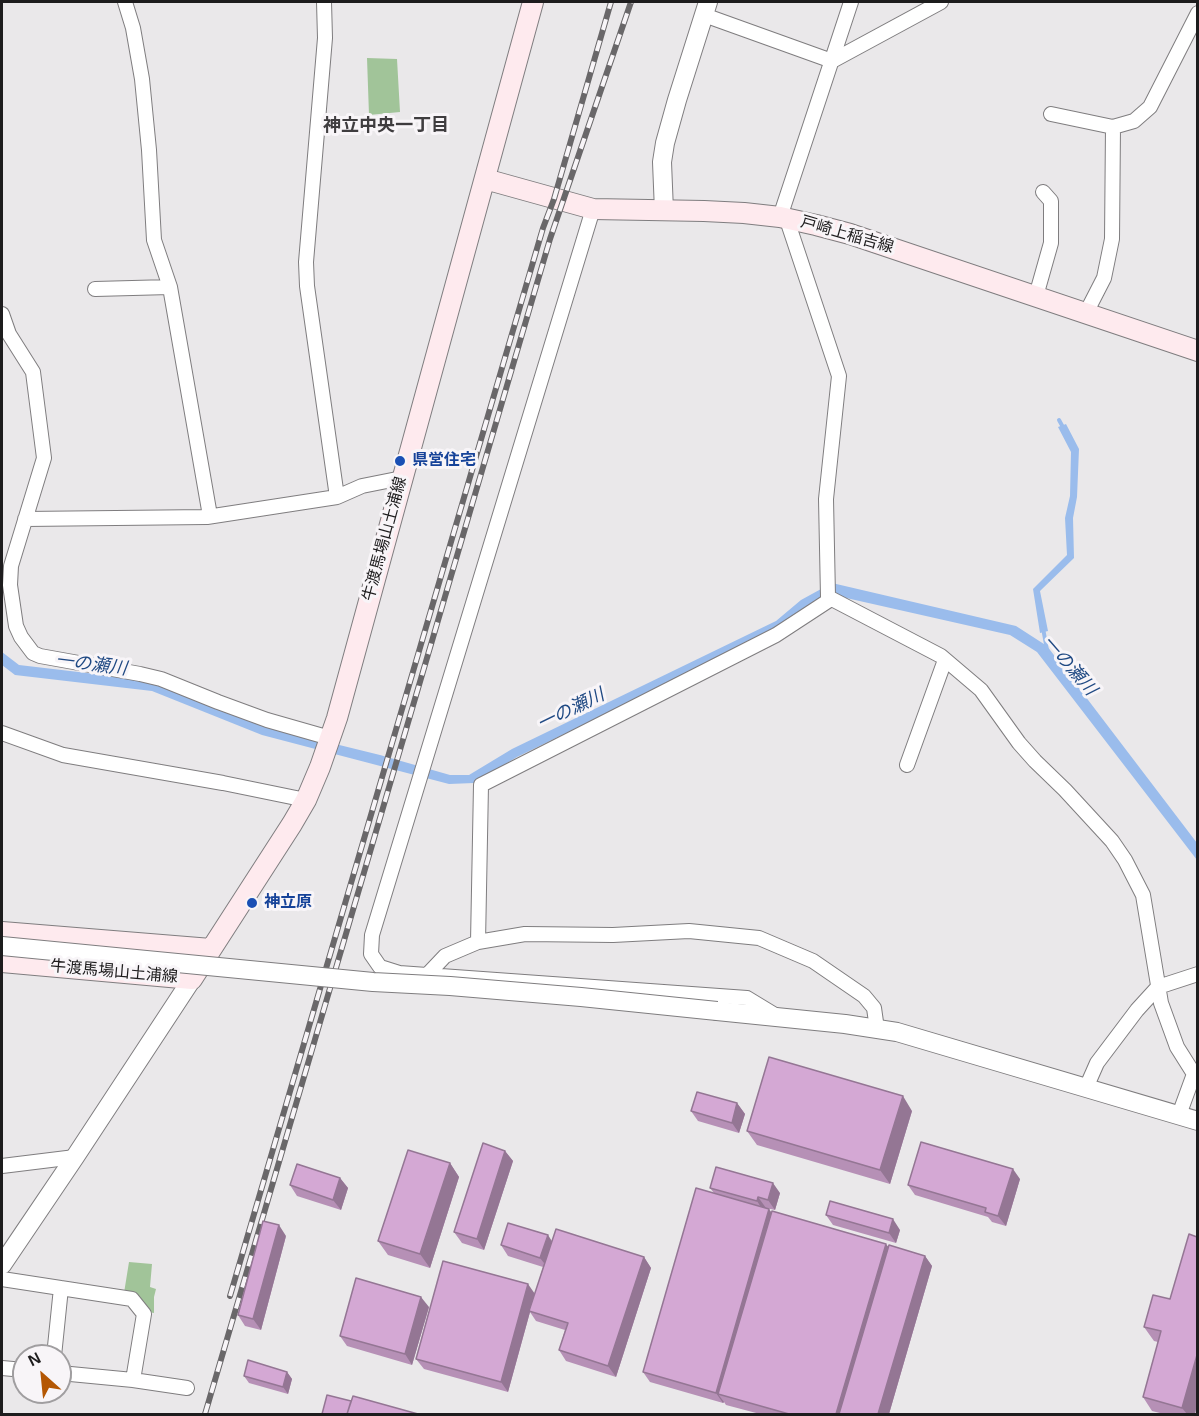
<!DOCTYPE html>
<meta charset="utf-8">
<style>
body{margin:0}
#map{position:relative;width:1199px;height:1416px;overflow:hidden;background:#eae8ea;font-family:Helvetica,sans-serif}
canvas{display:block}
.frame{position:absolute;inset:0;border:3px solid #1d1c1d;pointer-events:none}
.north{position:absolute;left:12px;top:1344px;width:60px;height:60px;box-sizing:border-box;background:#f8f5f8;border:2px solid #a09ea0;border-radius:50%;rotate:333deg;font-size:16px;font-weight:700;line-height:24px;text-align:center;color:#1d1c1d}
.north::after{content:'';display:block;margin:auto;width:21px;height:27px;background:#b45703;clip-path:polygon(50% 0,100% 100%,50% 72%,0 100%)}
</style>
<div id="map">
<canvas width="1199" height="1416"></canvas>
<div class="frame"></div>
<div class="north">N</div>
</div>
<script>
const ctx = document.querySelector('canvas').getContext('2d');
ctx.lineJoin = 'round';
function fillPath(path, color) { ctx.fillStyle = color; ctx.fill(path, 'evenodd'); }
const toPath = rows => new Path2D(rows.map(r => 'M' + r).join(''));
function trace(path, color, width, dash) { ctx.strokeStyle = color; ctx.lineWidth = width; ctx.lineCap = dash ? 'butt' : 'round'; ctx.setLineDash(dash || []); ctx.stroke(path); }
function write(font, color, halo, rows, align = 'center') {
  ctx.font = font + ' Helvetica,"Noto Sans JP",sans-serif'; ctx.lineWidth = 6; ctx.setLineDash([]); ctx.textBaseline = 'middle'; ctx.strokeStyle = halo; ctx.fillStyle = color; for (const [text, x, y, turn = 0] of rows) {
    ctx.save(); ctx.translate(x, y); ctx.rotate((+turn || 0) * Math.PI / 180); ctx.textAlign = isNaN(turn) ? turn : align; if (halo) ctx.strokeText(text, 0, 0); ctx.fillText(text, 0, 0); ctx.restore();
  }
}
const green = toPath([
 [367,58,397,59,400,112,369,115],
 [129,1262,152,1264,150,1287,156,1289,154,1297,154,1313,137,1310,124,1293]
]);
const water = toPath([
 [1066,424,1079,449,1077,497,1073,518,1074,558,1040,591,1048,631,1040,633,1033,589,1067,555,1065,518,1070,496,1071,452,1058,427],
 [832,583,1016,626,1047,646,1197,843,1197,860,1037,652,1010,635,833,595,782,628,517,757,474,783,449,784,262,735,152,691,15,675,2,665,2,652,19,665,155,681,319,740,380,755,450,775,469,775,512,749,776,621,801,600]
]);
const stream = toPath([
 [1059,420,1064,429],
 [1043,628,1047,650]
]);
const minor = toPath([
 [125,2,133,28,142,79,149,150,154,240,170,287,209,510,207,517],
 [324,2,325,38,306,262,307,286,337,497],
 [704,15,832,61,941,2],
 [1051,114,1113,127,1134,121,1150,107,1198,13],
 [593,209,372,935,371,954,380,967,399,973,747,998,775,1015],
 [780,217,851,2],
 [789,219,789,226,839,376,826,499,828,597,941,656,981,690,1019,743,1035,761,1065,790,1112,841,1125,860,1143,895,1161,1003,1177,1047,1194,1074,1179,1115],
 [95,289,170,287],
 [1036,296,1051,243,1051,201,1043,192],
 [1086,313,1104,278,1112,239,1113,127],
 [2,314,9,334,33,372,44,458,11,566,10,585,16,626,21,637,33,653,40,656,140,674,161,679,218,702,267,720,330,738],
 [25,519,207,517,337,497,362,486,402,478],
 [2,733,63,755,223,783,306,800],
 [907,765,945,660],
 [478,942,481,785,776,635,831,599],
 [427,975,445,956,478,942,525,934,613,935,689,931,759,938,813,961,864,996,874,1008,877,1029],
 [1086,1088,1097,1063,1137,1010,1158,987,1198,974],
 [2,1166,75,1157],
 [2,1279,132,1299,144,1314,133,1380,187,1388],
 [54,1356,61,1288],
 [2,1368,24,1370],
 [60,1373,133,1380]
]);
const tertiary = toPath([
 [664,211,662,162,665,143,677,100,708,2],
 [717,1011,845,1024,897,1032,1198,1121],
 [2,1265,75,1157,192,979]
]);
const secondary = toPath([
 [485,179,593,209,704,211,744,213,780,217,816,225,850,234,1198,351],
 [2,932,211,949],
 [2,962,192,979,292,824,306,800,320,767,337,718,533,2]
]);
const rail = toPath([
 [230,1296,543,228,554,199,611,2],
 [205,1414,550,239,631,2]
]);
const tertiaryBridge = toPath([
 [2,946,373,982,450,986,581,997,717,1011]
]);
const wall = toPath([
 [737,1103,745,1114,739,1133,698,1121,691,1111],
 [912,1111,890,1184,757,1145,747,1131],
 [505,1151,513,1161,484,1250,462,1243,454,1232],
 [450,1163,459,1177,430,1268,388,1255,378,1241],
 [340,1178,348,1188,341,1210,297,1196,290,1185],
 [1020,1179,1006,1226,992,1222,988,1217,915,1195,908,1185],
 [710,1188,780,1193,775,1210,766,1208,772,1213,889,1247,925,1256,932,1266,889,1414,760,1414,726,1405,724,1402,723,1403,650,1382,643,1372,714,1193],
 [826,1215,900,1230,896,1243,833,1225],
 [286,1236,261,1330,245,1326,238,1315],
 [552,1241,644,1257,651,1268,616,1377,566,1361,559,1350,565,1330,536,1321,530,1312,508,1392,424,1369,416,1359,535,1294,543,1267,508,1256,501,1245],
 [1170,1299,1197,1404,1195,1414,1164,1414,1152,1411,1143,1397,1158,1342,1154,1341,1144,1327],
 [429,1307,412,1365,347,1346,340,1336],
 [287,1372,292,1379,288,1394,249,1383,244,1376]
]);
const shadedWall = toPath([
 [903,1096,912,1111,890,1184,880,1170],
 [737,1103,745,1114,739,1133,732,1123],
 [505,1151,513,1161,484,1250,477,1239],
 [450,1163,459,1177,430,1268,420,1254],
 [1013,1169,1020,1179,1006,1226,998,1216],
 [340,1178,348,1188,341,1210,333,1200],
 [773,1183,780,1193,775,1210,768,1200],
 [758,1197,766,1208,764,1212,757,1201],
 [769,1209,776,1219,718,1394,724,1402,723,1403,716,1393],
 [893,1219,900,1230,896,1243,889,1233],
 [279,1225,286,1236,261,1330,253,1319],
 [548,1235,555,1246,548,1268,540,1258],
 [886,1244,894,1254,847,1414,836,1414],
 [925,1256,932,1266,889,1414,878,1414],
 [644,1257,651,1268,616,1377,608,1366],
 [528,1284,535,1294,529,1311,530,1312,508,1392,501,1382],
 [421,1297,429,1307,412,1365,405,1354],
 [1197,1355,1197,1404,1195,1414,1187,1414,1182,1408],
 [287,1372,292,1379,288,1394,283,1387]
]);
const building = toPath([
 [769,1057,903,1096,880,1170,747,1131,769,1057],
 [697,1092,737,1103,732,1123,691,1111,697,1092],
 [921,1142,1013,1169,998,1216,985,1212,986,1208,908,1185,921,1142],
 [483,1143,505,1151,477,1239,454,1232,483,1143],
 [408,1150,450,1163,420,1254,378,1241,408,1150],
 [297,1164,340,1178,333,1200,290,1185,297,1164],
 [716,1167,773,1183,768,1200,758,1197,757,1201,710,1188,716,1167],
 [696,1188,769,1209,716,1393,643,1372,696,1188],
 [830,1201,893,1219,889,1233,826,1215,830,1201],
 [772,1211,886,1244,836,1414,789,1414,718,1394,772,1211],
 [263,1221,279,1225,253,1319,238,1315,263,1221],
 [508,1223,548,1235,540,1258,501,1245,508,1223],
 [556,1229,644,1257,608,1366,559,1350,568,1323,529,1311,556,1229],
 [1189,1234,1197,1237,1197,1355,1182,1408,1143,1397,1161,1331,1144,1327,1153,1295,1170,1299,1189,1234],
 [889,1245,925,1256,878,1414,839,1414,889,1245],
 [443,1261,528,1284,501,1382,416,1359,443,1261],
 [356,1278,421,1297,405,1354,340,1336,356,1278],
 [248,1360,287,1372,283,1387,244,1376,248,1360],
 [327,1395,351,1401,347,1414,322,1414,327,1395],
 [353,1396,418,1414,347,1414,353,1396]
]);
const markers = [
 [400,461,6,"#1a4fb4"],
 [252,903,6,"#1a4fb4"]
];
const streetNames = [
 ["戸崎上稲吉線",847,235,16],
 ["牛渡馬場山土浦線",385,539,-75],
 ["牛渡馬場山土浦線",114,972,5]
];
const transitNames = [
 ["県営住宅",412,461],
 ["神立原",264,903]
];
const neighbourhoodNames = [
 ["神立中央一丁目",386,126]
];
const waterNames = [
 ["一の瀬川",91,665,7],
 ["一の瀬川",1069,666,49],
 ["一の瀬川",571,710,-26]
];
fillPath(green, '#a1c499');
fillPath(water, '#9abcec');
trace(stream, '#9abcec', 4);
trace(minor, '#7f7d7f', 16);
trace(tertiary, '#7f7d7f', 20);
trace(secondary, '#7f7d7f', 22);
trace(minor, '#fff', 14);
trace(tertiary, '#fff', 18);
trace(secondary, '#feeaee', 20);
trace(rail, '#696769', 6);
trace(rail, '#f8f5f8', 4, [11]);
trace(tertiaryBridge, '#7f7d7f', 20, []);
trace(tertiaryBridge, '#fff', 18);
fillPath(wall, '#b690b6');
fillPath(shadedWall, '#947694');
fillPath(building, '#d4a8d4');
trace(building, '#947694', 1.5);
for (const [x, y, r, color] of markers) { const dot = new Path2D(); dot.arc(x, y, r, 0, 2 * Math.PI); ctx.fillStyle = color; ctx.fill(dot); trace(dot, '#f8f5f8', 2); }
write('16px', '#1d1c1d', '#f8f5f8', streetNames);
write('bold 16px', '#164399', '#f8f5f8', transitNames, 'left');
write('bold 18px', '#3f3d3f', '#f8f5f8', neighbourhoodNames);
write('italic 18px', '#1f4983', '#f8f5f8', waterNames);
</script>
